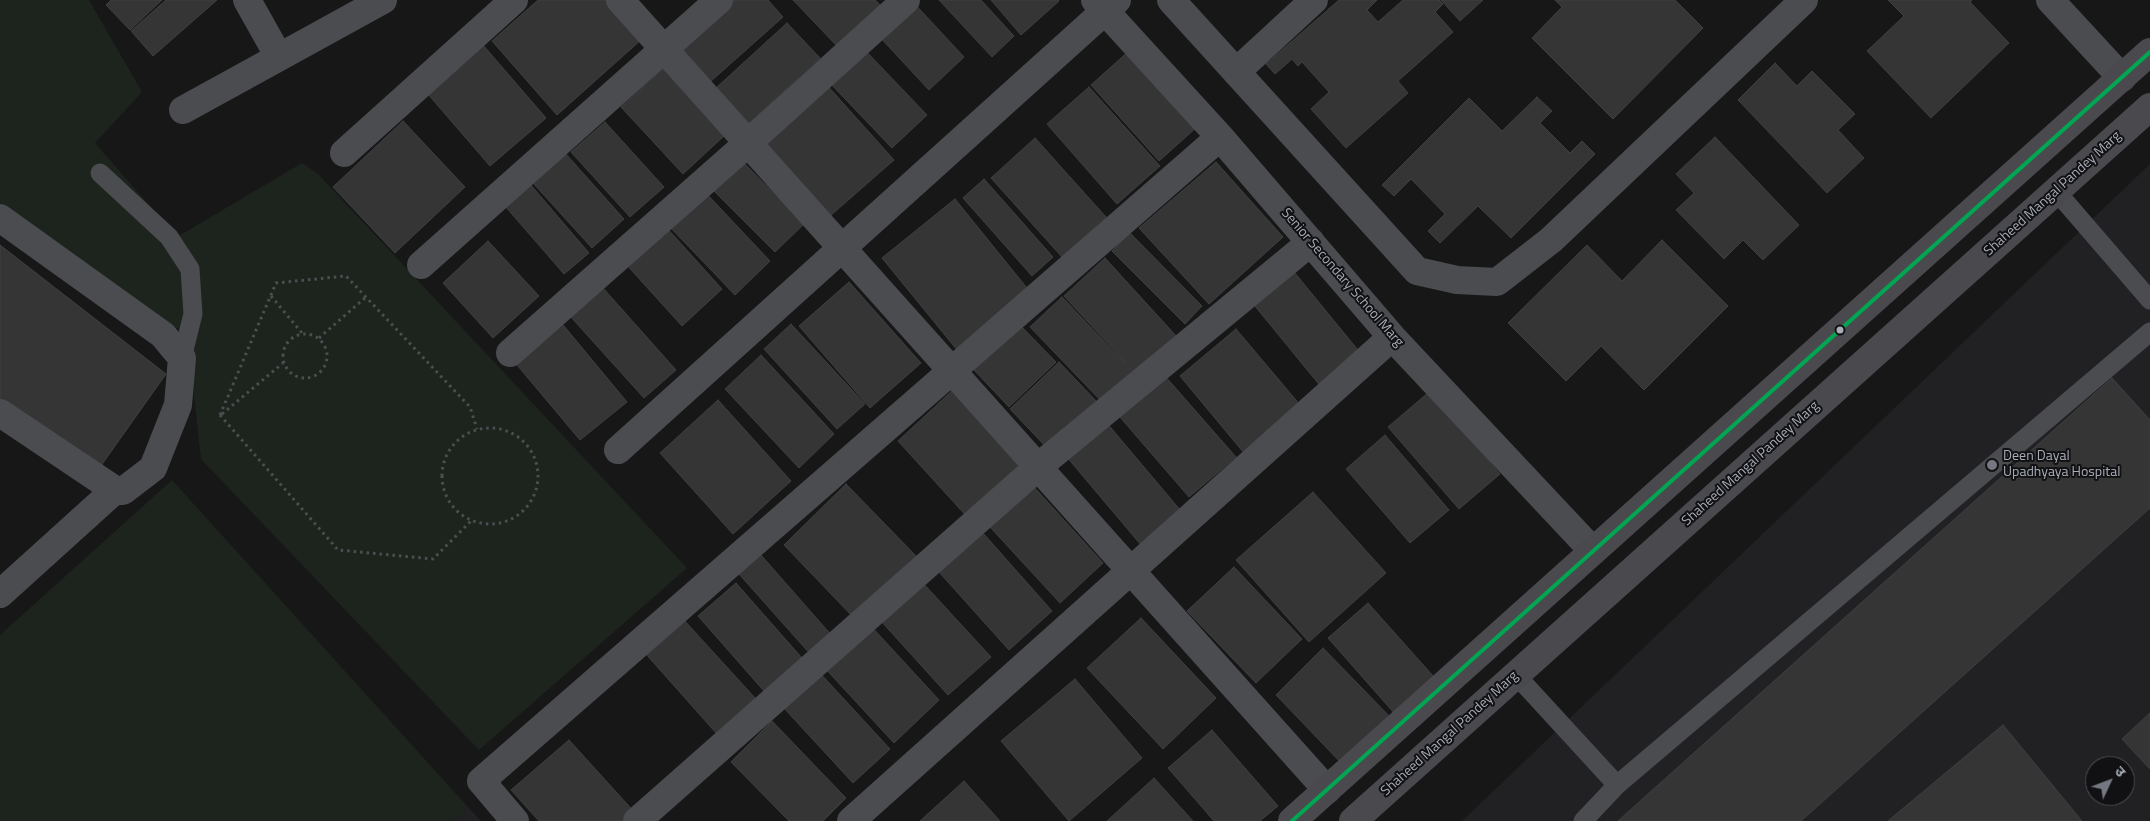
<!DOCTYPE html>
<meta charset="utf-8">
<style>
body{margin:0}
#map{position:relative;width:2150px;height:821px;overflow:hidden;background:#171717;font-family:"Titillium Web","Noto Sans Devanagari",sans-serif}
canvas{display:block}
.north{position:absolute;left:2085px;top:756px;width:50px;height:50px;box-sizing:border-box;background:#111113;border:1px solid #4d4f55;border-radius:50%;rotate:47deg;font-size:14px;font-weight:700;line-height:20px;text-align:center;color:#a8adb8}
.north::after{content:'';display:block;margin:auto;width:18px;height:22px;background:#757880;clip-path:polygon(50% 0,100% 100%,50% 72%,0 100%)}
</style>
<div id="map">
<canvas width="2150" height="821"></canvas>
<div class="north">उ</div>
</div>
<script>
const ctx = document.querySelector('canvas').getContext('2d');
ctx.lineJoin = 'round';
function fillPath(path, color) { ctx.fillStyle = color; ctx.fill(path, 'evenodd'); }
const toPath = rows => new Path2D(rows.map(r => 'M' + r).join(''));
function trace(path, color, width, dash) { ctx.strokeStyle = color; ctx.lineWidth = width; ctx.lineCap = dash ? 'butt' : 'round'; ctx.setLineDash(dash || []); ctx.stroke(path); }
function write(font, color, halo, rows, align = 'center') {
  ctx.font = font + ' "Titillium Web",sans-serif'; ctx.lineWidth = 4; ctx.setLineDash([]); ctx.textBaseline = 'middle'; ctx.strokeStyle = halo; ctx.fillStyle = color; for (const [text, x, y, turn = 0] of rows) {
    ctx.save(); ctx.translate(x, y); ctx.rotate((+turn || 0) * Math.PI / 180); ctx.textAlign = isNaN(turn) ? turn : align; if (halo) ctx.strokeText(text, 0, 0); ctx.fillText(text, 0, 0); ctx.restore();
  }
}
const built = toPath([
 [2150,164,2150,821,1462,821],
 [2095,766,2125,766,2125,796,2095,796],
 [468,807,481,821,453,821]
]);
const green = toPath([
 [0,0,89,0,142,92,95,143,177,237,302,163,318,174,687,568,479,750,201,459,187,332,155,320,0,203],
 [172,480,468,807,453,821,0,821,0,635]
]);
const building = toPath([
 [111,0,162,0,130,30,106,5,111,0],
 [166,0,217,0,153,56,131,31,166,0],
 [538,0,607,0,642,39,557,115,492,41,538,0],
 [733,0,768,0,783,17,710,82,679,48,733,0],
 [793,0,875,0,880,5,837,46,793,0],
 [939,0,981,0,1014,36,992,57,939,0],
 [991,0,1058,0,1059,1,1021,35,991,0],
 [1339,0,1377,0,1367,10,1378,22,1403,0,1439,0,1443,4,1435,12,1453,32,1398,81,1408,93,1346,148,1311,109,1329,92,1302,62,1298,66,1292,59,1275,74,1266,64,1339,0],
 [1441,0,1483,0,1460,21,1441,0],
 [1555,0,1675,0,1703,28,1613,119,1532,38,1562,7,1555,0],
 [1888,0,1972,0,1970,2,2009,43,1931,118,1867,51,1904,16,1888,0],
 [912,1,964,57,929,90,877,34,912,1],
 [787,23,820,58,749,123,717,87,787,23],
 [483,45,546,118,490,166,427,93,483,45],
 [862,47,927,115,892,148,827,80,862,47],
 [1130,50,1198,126,1159,161,1091,85,1130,50],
 [1775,63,1797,86,1812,71,1855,114,1838,130,1864,158,1827,193,1738,100,1775,63],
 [664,68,725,135,683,174,621,107,664,68],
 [826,84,894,160,830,216,763,140,826,84],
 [1089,87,1160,166,1117,204,1047,124,1089,87],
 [1537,97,1552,111,1540,123,1570,153,1582,141,1595,154,1511,238,1478,206,1440,243,1428,231,1445,214,1411,179,1394,196,1382,185,1469,98,1502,131,1537,97],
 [403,121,465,187,395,253,333,187,403,121],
 [605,122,664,187,630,217,571,152,605,122],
 [1715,137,1799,225,1763,260,1743,240,1724,259,1676,210,1694,193,1676,174,1715,137],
 [1035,138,1106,217,1062,257,991,178,1035,138],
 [565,153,624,219,592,248,533,183,565,153],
 [737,156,804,224,775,252,708,185,737,156],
 [1216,162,1283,237,1209,304,1139,228,1216,162],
 [984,179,1053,257,1032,276,963,198,984,179],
 [530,184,589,253,564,274,505,206,530,184],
 [704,191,770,261,735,295,668,225,704,191],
 [955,199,1031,293,958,351,882,258,955,199],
 [665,226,722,289,682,326,625,263,665,226],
 [1130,233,1202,306,1185,324,1112,251,1130,233],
 [1662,240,1728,306,1644,390,1601,346,1566,381,1508,323,1587,245,1622,281,1662,240],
 [488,241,539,296,493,338,443,283,488,241],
 [0,245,166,374,98,470,0,398,0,245],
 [1105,258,1178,338,1137,375,1064,296,1105,258],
 [1290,267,1362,355,1322,388,1250,300,1290,267],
 [849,282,921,363,870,408,799,326,849,282],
 [603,288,676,370,644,398,570,316,603,288],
 [1062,297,1135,374,1104,404,1030,327,1062,297],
 [559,320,627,402,580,440,512,359,559,320],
 [791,324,865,404,837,429,764,349,791,324],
 [1020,325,1056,362,1009,407,974,370,1020,325],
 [1236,329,1301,406,1244,453,1180,376,1236,329],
 [761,355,834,434,799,468,725,389,761,355],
 [1059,362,1098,403,1049,450,1010,409,1059,362],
 [1165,376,1236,457,1189,497,1119,416,1165,376],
 [2112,378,2150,420,2150,508,1801,821,1618,821,2112,378],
 [954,389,1026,468,970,520,898,441,954,389],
 [1429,392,1500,474,1459,509,1388,427,1429,392],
 [718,400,791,481,733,534,660,453,718,400],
 [1106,422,1181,511,1141,545,1066,456,1106,422],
 [1385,435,1449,510,1410,543,1346,469,1385,435],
 [846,484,919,559,855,619,784,545,846,484],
 [1034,487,1103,563,1060,603,990,527,1034,487],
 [1313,492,1386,573,1309,642,1236,560,1313,492],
 [983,533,1052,611,1009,650,939,572,983,533],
 [761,555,833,637,812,656,739,574,761,555],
 [1234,567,1302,639,1256,683,1187,611,1234,567],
 [922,582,991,657,948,695,880,620,922,582],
 [736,583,802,658,764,691,698,616,736,583],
 [1368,603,1442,686,1402,722,1328,638,1368,603],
 [1141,618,1216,698,1163,749,1087,668,1141,618],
 [683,619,756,699,717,734,645,653,683,619],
 [869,624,939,700,894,743,823,666,869,624],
 [1323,648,1393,720,1345,767,1276,695,1323,648],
 [819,672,890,749,853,783,782,706,819,672],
 [1075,679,1142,758,1069,821,1001,741,1075,679],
 [2150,713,2150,769,2122,739,2150,713],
 [772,721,846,798,823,821,789,821,731,762,772,721],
 [2003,725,2082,821,1888,821,2003,725],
 [1212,730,1278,806,1260,821,1214,821,1168,768,1212,730],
 [569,740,637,815,631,821,539,821,511,790,569,740],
 [1154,778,1193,821,1107,821,1154,778],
 [964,781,1000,821,920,821,964,781]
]);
const path = toPath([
 [271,296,302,333],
 '283 356a22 22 0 1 1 44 0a22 22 0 1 1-44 0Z',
 [319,338,366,297],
 [222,414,283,363],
 [220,415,276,283,346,276,470,407,477,429],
 [220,415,338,550,433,559,472,520],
 '442 476a48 48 0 1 1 96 0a48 48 0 1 1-96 0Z'
]);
const lane = toPath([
 [100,173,169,237,190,269,193,314,182,358],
 [2056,191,2150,300],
 [1516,675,1617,785,1583,821],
 [1617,785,2150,332]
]);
const street = toPath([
 [247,0,279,57],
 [620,0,1327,790],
 [1095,0,1220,137,1392,337,1593,551],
 [1171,0,1417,271,1457,280,1497,282,1551,240,1804,0],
 [2050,0,2122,78],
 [1236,72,1314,0],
 [183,110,383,0],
 [344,153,514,0],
 [0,218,163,335,182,358,178,405,153,468,123,491,115,490,0,413],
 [421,265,719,0],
 [510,353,748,143,906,0],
 [618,450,1117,0],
 [0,594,115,490],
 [515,821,481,781,1220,137],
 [637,821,1038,467,1311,242],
 [851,821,1392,337]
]);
const secondary = toPath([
 [1292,821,2150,52],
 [1353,821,2150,107]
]);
const bus1 = toPath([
 [1292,821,2150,52]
]);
const markers = [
 [1840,330,4.5,"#a8adb8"],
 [1992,465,6,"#757880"]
];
const streetNames = [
 ["Shaheed Mangal Pandey Marg",2053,194,-42],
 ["Senior Secondary School Marg",1342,278,49],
 ["Shaheed Mangal Pandey Marg",1751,464,-42],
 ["Shaheed Mangal Pandey Marg",1450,734,-42]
];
const poiNames = [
 ["Deen Dayal",2003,457],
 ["Upadhyaya Hospital",2003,473]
];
fillPath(built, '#212123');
fillPath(green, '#1d241e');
fillPath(building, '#353536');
trace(building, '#3f4043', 1);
trace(path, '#4d4e52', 3, [2.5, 4]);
trace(lane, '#4b4c50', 19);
trace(street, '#4b4c50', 28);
trace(secondary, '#4a4a4e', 28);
trace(bus1, '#00a651', 4);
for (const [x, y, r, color] of markers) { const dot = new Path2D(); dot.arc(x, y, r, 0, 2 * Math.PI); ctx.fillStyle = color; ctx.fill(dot); trace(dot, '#111113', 2); }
write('14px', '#a8adb8', '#111113', streetNames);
write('14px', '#a8adb8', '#111113', poiNames, 'left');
</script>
